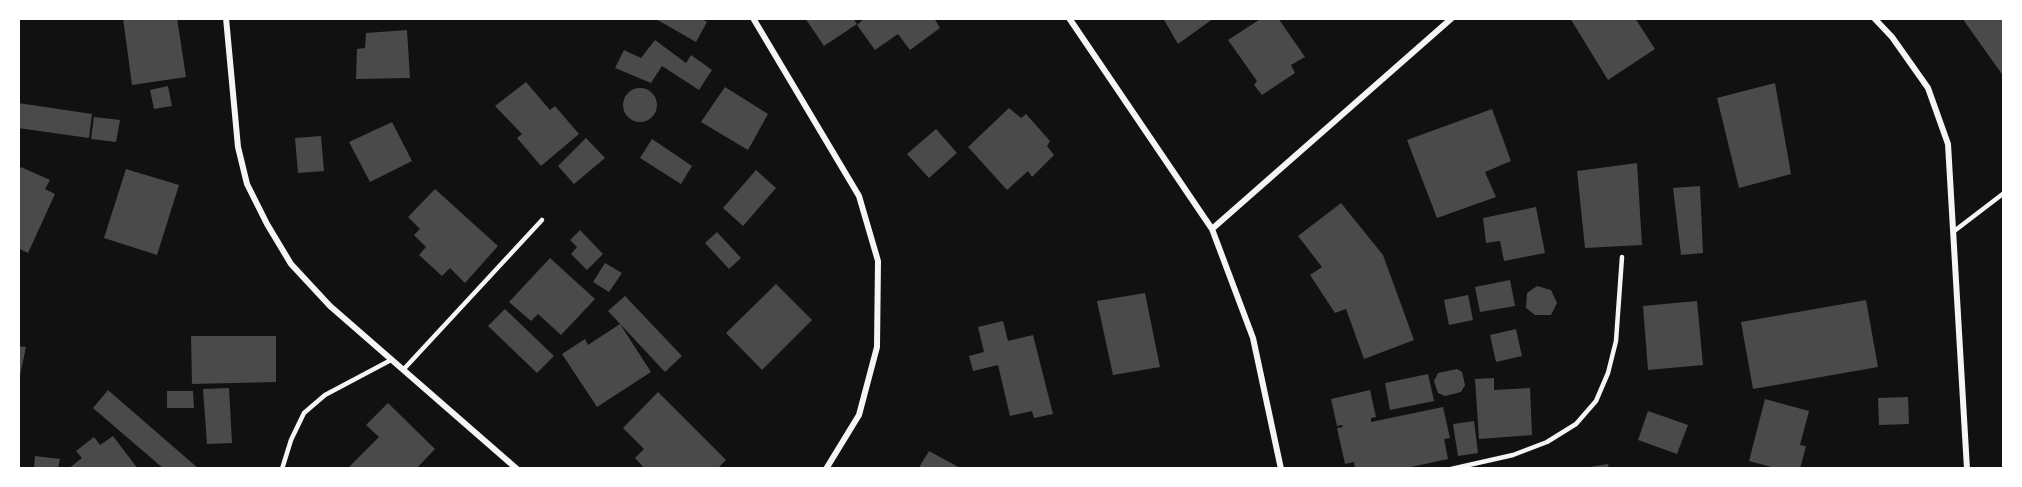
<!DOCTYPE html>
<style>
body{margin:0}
#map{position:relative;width:2022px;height:487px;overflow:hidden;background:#111;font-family:Overpass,sans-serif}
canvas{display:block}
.frame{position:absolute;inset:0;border:20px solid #fff;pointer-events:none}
</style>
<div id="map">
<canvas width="2022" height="487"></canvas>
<div class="frame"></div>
</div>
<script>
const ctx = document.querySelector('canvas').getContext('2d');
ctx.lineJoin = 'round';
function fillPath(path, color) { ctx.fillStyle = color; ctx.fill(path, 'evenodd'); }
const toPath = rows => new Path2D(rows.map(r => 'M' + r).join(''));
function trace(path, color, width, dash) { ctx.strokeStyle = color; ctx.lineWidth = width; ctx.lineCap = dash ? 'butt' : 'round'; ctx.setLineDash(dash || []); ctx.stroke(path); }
const building = toPath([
 [123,18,177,18,186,77,132,85],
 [654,18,700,18,707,22,696,42],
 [805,18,853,18,857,24,824,46],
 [865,18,934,18,940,28,910,50,898,34,875,50,857,25],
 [1163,18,1214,18,1178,44],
 [1262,18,1278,18,1305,57,1291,65,1295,73,1262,95,1254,85,1257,81,1228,40],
 [1570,18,1635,18,1655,49,1608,80],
 [1962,18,2004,18,2004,77],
 [407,30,410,78,356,79,357,49,365,48,366,33],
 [655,40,686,63,691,55,712,70,699,90,662,66,651,83,615,68,624,50,641,58],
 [526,82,550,110,555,106,579,134,541,166,517,138,522,134,495,106],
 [1775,83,1791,174,1739,188,1717,98],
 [168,86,172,106,154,109,150,90],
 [725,87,768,114,748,150,701,122],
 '623 105a17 17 0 1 1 34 0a17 17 0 1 1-34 0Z',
 [18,103,92,114,89,138,18,128],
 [1009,108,1021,118,1026,114,1050,141,1047,146,1054,155,1032,177,1028,171,1007,190,968,147],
 [1492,109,1511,161,1485,172,1496,197,1437,218,1407,140],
 [94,117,120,120,116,142,91,139],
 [392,122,412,161,370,182,349,142],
 [936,129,957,153,929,178,907,154],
 [321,136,324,171,298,173,295,138],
 [586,138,605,158,574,184,558,166],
 [652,139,692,166,681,184,640,158],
 [1637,163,1642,245,1585,248,1577,171],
 [21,167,50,180,45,189,55,194,28,253,18,248,18,174],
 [126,169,179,185,157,255,104,238],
 [756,170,776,188,743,226,723,208],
 [1700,186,1703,253,1681,255,1673,188],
 [435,189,498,246,465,283,450,268,442,276,419,255,426,247,414,235,420,229,408,217],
 [1341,203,1383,255,1414,340,1364,359,1346,309,1335,313,1310,275,1322,267,1298,236],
 [1536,207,1545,253,1504,261,1500,241,1486,243,1483,218],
 [580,230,603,254,587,270,571,254,577,247,570,240],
 [717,232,741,258,729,269,705,243],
 [550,258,595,299,561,335,538,314,531,321,509,302],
 [605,263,622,273,609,292,593,282],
 [1510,280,1515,306,1480,312,1475,287],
 [776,284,812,320,762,370,726,333],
 [1537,286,1551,290,1557,303,1551,315,1535,315,1526,308,1527,293],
 [1145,293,1160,367,1113,375,1097,301],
 [1468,295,1473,320,1449,325,1444,300],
 [625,296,682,356,665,372,608,311],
 [1866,300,1878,367,1753,389,1741,322],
 [1697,301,1703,365,1648,370,1643,306],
 [505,309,554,356,537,373,488,326],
 [1003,321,1008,341,1033,335,1053,414,1034,418,1032,411,1010,416,998,365,973,371,969,356,984,352,978,327],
 [620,324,651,372,597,407,562,354,585,339,588,345],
 [1516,329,1522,356,1496,362,1490,335],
 [191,336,276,336,276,382,192,384],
 [18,346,26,347,19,380,18,379],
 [1457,369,1462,372,1465,385,1461,392,1445,396,1438,393,1434,381,1438,373],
 [1428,374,1434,401,1390,410,1385,383],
 [1494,378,1494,390,1530,388,1532,435,1479,439,1475,379],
 [229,388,232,443,207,444,203,389],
 [108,390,199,469,164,469,93,408],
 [1370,390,1376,417,1371,418,1371,422,1443,407,1450,438,1444,439,1448,459,1402,469,1355,469,1354,462,1345,464,1337,428,1343,427,1342,425,1337,426,1331,399],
 [167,391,193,391,194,408,167,408],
 [658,392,726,460,717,469,645,469,635,458,644,449,623,428],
 [1908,397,1909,424,1879,425,1878,398],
 [1765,399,1809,411,1800,445,1806,446,1800,469,1779,469,1749,461],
 [388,403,435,449,416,469,347,469,379,437,366,425],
 [1648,411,1688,425,1677,454,1638,440],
 [1474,421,1478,453,1458,456,1453,424],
 [113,436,138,469,68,469,82,458,76,451,94,437,100,445],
 [929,451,962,469,918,469],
 [35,456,60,459,58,469,34,469],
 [1608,464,1609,469,1583,469,1583,468]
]);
const service = toPath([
 [1953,232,2004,193],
 [403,370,542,220],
 [282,469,291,440,304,413,325,395,391,360],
 [1451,469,1513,455,1547,442,1576,424,1596,401,1608,373,1616,341,1622,257]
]);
const minor = toPath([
 [226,18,238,147,247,184,267,224,291,264,330,306,517,469],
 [753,18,859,196,878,261,877,347,859,415,826,469],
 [1069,18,1212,229,1253,338,1281,469],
 [1874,18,1892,37,1928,88,1948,144,1967,469],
 [1212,229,1452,18]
]);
fillPath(building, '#4a4a4a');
trace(service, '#f5f5f5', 4.5);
trace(minor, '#f5f5f5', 6);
</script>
